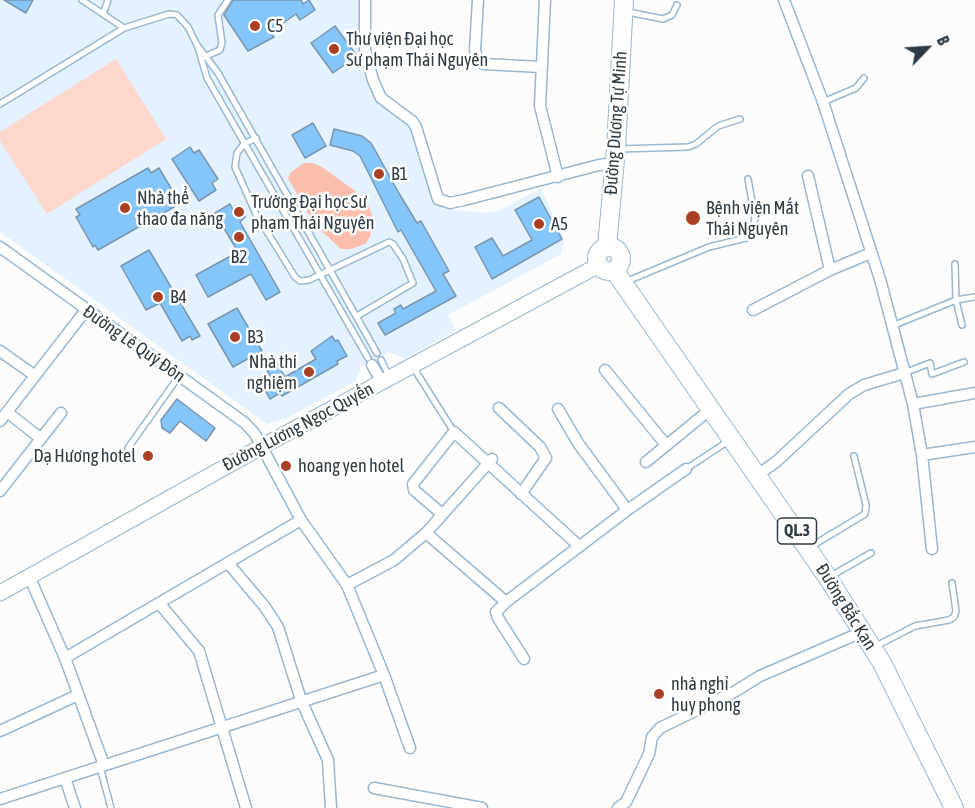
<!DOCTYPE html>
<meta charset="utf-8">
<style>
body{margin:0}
#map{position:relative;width:975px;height:808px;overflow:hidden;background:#fcfcfc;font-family:"Asap Condensed",sans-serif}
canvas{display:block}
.north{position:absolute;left:897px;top:18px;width:60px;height:60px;-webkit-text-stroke:4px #fff;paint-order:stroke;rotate:65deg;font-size:16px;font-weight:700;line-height:24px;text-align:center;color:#2f3b45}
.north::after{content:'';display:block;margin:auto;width:21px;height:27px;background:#2f3b45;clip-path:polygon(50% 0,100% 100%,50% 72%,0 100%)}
</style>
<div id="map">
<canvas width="975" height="808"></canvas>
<div class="north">B</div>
</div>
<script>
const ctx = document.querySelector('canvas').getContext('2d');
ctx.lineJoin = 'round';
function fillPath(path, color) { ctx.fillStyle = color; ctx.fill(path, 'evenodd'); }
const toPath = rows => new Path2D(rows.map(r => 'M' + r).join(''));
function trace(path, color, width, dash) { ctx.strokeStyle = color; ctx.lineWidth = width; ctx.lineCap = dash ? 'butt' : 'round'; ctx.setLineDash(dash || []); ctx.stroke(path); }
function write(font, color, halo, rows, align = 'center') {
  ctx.font = font + ' "Asap Condensed",sans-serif'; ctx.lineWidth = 5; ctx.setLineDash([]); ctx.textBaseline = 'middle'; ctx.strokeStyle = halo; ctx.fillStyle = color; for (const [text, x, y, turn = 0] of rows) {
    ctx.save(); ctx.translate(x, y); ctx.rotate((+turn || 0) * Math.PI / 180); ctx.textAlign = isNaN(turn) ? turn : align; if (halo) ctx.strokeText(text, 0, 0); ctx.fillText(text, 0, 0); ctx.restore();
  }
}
const built = toPath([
 [0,0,361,0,358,51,362,68,371,89,388,112,411,124,434,200,443,209,487,213,498,211,541,188,564,240,561,254,448,315,456,330,405,359,389,352,361,367,356,381,285,419,267,424,0,232]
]);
const green = toPath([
 [116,59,166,139,47,214,0,141,0,132]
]);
const water = toPath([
 [304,163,313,163,322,167,366,199,373,218,370,237,365,244,351,249,341,249,314,224,288,178,291,172]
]);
const building = toPath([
 [4,0,33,0,26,13,4,0],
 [233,0,301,0,303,4,309,0,315,10,300,20,296,14,270,32,274,37,248,51,224,15,233,0],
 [335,26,357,56,333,73,311,43,335,26],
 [313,123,326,146,305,158,292,135,313,123],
 [334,129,362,136,371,143,400,195,417,223,421,221,449,271,443,274,456,296,385,335,378,323,396,313,394,309,401,305,403,309,436,291,401,230,398,232,360,156,353,151,330,145,334,129],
 [190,147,194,153,199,150,218,179,212,183,216,190,199,201,172,159,190,147],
 [148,168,151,173,159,168,178,200,172,203,174,207,98,250,95,245,93,247,76,217,80,215,76,209,148,168],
 [539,197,562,239,492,279,475,247,492,238,503,256,532,240,515,210,539,197],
 [230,204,236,215,243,211,245,217,240,222,280,292,266,300,251,274,208,297,196,275,238,252,215,213,230,204],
 [149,250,200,336,192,340,190,336,182,341,160,303,146,310,121,266,149,250],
 [237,308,262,351,233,367,208,324,237,308],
 [332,336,335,341,338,340,347,356,337,361,338,364,282,396,280,393,270,399,262,385,272,380,265,367,276,361,285,377,316,359,311,351,332,336],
 [177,399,215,428,206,441,180,421,170,433,162,428,161,420,177,399]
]);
const lane = toPath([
 [82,0,124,28],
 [628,12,663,19,672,15,677,5],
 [103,14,108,0],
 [198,47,207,78,368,358],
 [206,56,220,50,222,43,218,15,228,0],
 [823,102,856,88,864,78],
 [0,104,124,28,169,14,177,15,188,27,197,45,218,73,377,353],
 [256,138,244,144,237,153,235,167,256,214,295,277,300,281,309,280,389,242,393,244,403,259,413,283,357,316],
 [618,149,688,147,696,144,718,126,740,119],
 [955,264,956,300,962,325],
 [625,282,709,247,746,238,751,233,755,219,748,179],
 [892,326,956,300,975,297],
 [381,360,389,376],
 [413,367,454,432],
 [904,373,930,363,932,374,964,362],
 [128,448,179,376],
 [686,469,730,440],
 [810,547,865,514,866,505,854,456],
 [831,576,871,553],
 [874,647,915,626,949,620,954,617,956,611,952,583],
 [100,767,111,808]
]);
const street = toPath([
 [365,0,365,50,373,80,381,98,412,121,416,127,438,199,450,203,464,200,599,165,615,163],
 [478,0,475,50,477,58,483,64,541,67],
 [545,0,540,106,558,177],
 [784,0,823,102,880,279,913,404,922,455,932,549],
 [808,176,830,270],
 [0,247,245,423,255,434,301,520,347,585,384,675,0,799],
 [753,310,830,270,871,253],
 [0,351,34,375],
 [372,365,382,382],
 [605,370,666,445],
 [913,404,975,393],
 [499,408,540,447,546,458,521,494],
 [7,412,40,438],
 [0,421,86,310],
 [922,455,975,447],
 [646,462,712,408],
 [758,475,777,461,849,394,864,385,904,373],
 [0,491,61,413],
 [626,511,686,469],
 [442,514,414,490,413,484,454,432,578,545],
 [426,533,506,602,496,612,498,618,524,659],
 [228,563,265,607,278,627,301,700,328,760,331,808],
 [29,576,65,658,104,765],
 [347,585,394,560,426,533,492,459],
 [506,602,626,511,623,504,578,443,558,409],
 [159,603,199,651,246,808],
 [65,658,301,520],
 [384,675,410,748],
 [0,731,78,695],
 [65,778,75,808],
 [374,788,482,808],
 [618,808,626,802,649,754,652,737,660,728,736,691,760,676,862,632]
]);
const secondary = toPath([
 [0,593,261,447,599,265]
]);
const highway = toPath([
 [607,246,616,149,624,0],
 '597 259a12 12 0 1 1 24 0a12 12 0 1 1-24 0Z',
 [614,270,828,578,882,663,954,808]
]);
const markers = [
 [255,26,6,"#a94025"],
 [334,49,6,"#a94025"],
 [379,174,6,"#a94025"],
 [125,208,6,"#a94025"],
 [239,212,6,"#a94025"],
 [693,218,8,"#a94025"],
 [539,224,6,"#a94025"],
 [239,237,6,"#a94025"],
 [158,297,6,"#a94025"],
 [235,337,6,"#a94025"],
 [309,372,6,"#a94025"],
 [148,456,6,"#a94025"],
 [286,466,6,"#a94025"],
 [659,694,6,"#a94025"]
];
const shields = [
 [797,531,39]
];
const shieldNames = [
 ["QL.3",797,531]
];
const poiNames = [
 ["C5",267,26],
 ["Thư viện Đại học",346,39],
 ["Sư phạm Thái Nguyên",346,60],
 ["B1",391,174],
 ["Nhà thể",137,198],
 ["thao đa năng",137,219],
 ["Trường Đại học Sư",251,202],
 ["phạm Thái Nguyên",251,223],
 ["Bệnh viện Mắt",706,208],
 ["Thái Nguyên",706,229],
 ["A5",551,224],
 ["B2",239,257,"center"],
 ["B4",170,297],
 ["B3",247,337],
 ["Nhà thí",297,362,"right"],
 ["nghiệm",297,383,"right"],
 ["Dạ Hương hotel",136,456,"right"],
 ["hoang yen hotel",298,466],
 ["nhà nghỉ",671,684],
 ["huy phong",671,705]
];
const streetNames = [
 ["Đường Dương Tự Minh",616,123,-86],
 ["Đường Lê Quý Đôn",134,344,35],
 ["Đường Lương Ngọc Quyến",298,427,-28],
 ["Đường Bắc Kạn",846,607,58]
];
fillPath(built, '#e3f2fe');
fillPath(green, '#fed7cc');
fillPath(water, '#fbbead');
fillPath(building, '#85c6fa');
trace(building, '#7996ae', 1.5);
trace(lane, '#99b7cf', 8);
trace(street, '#99b7cf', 13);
trace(secondary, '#99b7cf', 17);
trace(highway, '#99b7cf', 20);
trace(lane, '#fff', 5);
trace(street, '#fff', 10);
trace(secondary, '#fff', 15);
trace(highway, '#fff', 18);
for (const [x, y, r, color] of markers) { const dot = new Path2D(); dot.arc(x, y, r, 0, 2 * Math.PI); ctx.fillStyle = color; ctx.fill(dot); trace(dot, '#fff', 2); }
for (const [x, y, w] of shields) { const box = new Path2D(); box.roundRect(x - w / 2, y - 13, w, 26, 4.5); ctx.fillStyle = '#fff'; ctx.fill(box); trace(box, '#2f3b45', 1.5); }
write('bold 16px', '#2f3b45', null, shieldNames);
write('18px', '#2f3b45', '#fff', poiNames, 'left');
write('18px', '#2f3b45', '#fff', streetNames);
</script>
